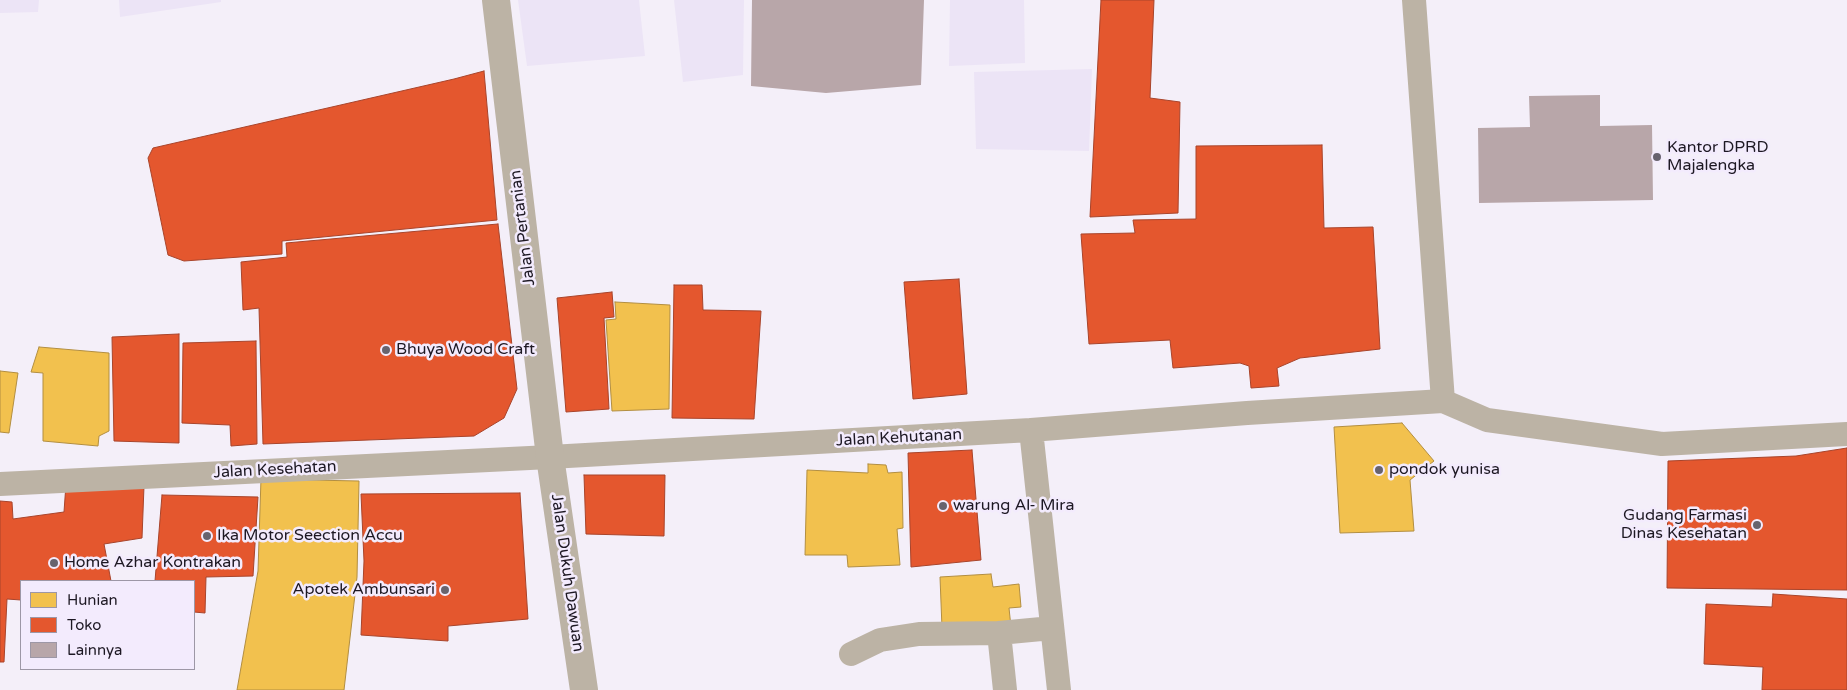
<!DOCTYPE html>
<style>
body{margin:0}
#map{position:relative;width:1847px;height:690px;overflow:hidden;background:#f4eff9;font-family:"Varela Round",sans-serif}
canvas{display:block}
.legend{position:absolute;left:20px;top:580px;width:175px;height:90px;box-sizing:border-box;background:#f3ebfd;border:1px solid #9d97a6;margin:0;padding:6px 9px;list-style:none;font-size:15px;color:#1d1823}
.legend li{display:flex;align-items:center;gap:10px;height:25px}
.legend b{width:25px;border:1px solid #9d97a6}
</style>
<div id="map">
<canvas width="1847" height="690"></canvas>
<ul class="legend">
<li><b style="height:14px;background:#f2c14e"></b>Hunian</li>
<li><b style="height:14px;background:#e4572e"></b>Toko</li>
<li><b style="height:14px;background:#b8a6a9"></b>Lainnya</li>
</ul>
</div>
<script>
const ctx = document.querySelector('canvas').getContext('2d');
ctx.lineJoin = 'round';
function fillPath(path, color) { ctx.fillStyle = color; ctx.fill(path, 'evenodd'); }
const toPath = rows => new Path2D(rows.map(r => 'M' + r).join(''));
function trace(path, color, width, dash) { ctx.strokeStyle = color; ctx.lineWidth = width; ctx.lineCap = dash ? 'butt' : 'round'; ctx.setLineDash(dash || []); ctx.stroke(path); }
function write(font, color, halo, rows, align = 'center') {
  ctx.font = font + ' "Varela Round",sans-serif'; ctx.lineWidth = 5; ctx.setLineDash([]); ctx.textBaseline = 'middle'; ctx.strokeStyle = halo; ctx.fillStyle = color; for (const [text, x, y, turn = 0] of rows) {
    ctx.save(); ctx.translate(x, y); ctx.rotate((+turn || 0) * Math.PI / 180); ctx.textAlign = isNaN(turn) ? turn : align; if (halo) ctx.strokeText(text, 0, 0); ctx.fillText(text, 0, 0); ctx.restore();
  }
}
const built = toPath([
 [0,0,39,0,38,12,0,13],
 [119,0,221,0,221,2,120,17],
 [518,0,639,0,645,56,527,66],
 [674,0,744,0,743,75,683,82],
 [950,0,1024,0,1025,63,949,66],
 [1092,69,1089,151,976,149,974,72]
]);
const homes = toPath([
 [615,302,670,305,669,409,612,411,606,320,616,319,615,302],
 [39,347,109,353,109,431,99,436,98,446,43,441,43,373,31,372,39,347],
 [0,371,18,373,9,433,0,432,0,371],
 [1402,423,1434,461,1410,480,1414,531,1340,533,1334,427,1402,423],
 [868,464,886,465,888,473,902,472,903,528,897,529,900,565,848,567,847,555,805,555,807,470,868,473,868,464],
 [261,479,359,481,357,577,344,690,237,690,258,571,261,479],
 [991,574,993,587,1019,584,1021,607,1009,608,1011,627,942,628,940,577,991,574]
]);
const shops = toPath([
 [1101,0,1154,0,1150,98,1180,102,1178,213,1090,217,1101,0],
 [484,71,497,220,282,241,282,254,184,261,168,255,148,158,153,148,454,79,484,71],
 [1322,145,1324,228,1373,227,1380,349,1300,358,1277,368,1279,386,1251,388,1249,366,1240,363,1173,368,1170,340,1089,344,1081,234,1135,233,1133,220,1196,219,1196,146,1322,145],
 [498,224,517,389,504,418,474,436,263,444,259,308,243,310,241,262,287,257,286,243,498,224],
 [959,279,967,394,913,399,904,282,959,279],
 [674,285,702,285,703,310,761,311,754,419,672,418,674,285],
 [612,292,614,317,604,318,609,409,566,412,557,298,612,292],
 [179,334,179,443,114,441,112,337,179,334],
 [256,341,257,444,231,446,230,425,182,423,183,343,256,341],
 [1847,448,1847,590,1667,588,1668,461,1796,456,1847,448],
 [972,450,981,560,911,567,908,453,972,450],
 [584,475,665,475,664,536,586,534,584,475],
 [66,484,144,486,142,538,104,544,111,581,21,581,21,600,7,599,4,662,0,662,0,501,12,502,13,519,64,512,66,484],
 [520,493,528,619,448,626,448,641,361,635,364,561,361,494,520,493],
 [162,495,258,497,253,576,206,577,205,613,194,612,194,581,155,581,162,495],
 [1773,594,1847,599,1847,690,1762,690,1763,667,1704,664,1706,604,1772,607,1773,594]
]);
const building = toPath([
 [752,0,924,0,921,85,826,93,751,86],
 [1600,95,1600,126,1652,125,1653,200,1479,203,1478,128,1530,127,1529,96]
]);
const minor = toPath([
 [1414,0,1443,401],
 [1031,430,1059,690],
 [0,484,550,457,1031,430,1247,413,1443,401,1487,420,1662,444,1847,434],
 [999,633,1005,690],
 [851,654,880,640,919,634,999,633,1052,628]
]);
const tertiary = toPath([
 [496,0,550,457,584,690]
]);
const markers = [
 [1657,157,5,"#68636e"],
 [386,350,5,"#68636e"],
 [1379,470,5,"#68636e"],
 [943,506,5,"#68636e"],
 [1757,525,5,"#68636e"],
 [207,536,5,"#68636e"],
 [54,563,5,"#68636e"],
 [445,590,5,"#68636e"]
];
const poiNames = [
 ["Kantor DPRD",1667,148],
 ["Majalengka",1667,166],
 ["Bhuya Wood Craft",396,350],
 ["pondok yunisa",1389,470],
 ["warung Al- Mira",953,506],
 ["Gudang Farmasi",1747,516,"right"],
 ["Dinas Kesehatan",1747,534,"right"],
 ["Ika Motor Seection Accu",217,536],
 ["Home Azhar Kontrakan",64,563],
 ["Apotek Ambunsari",435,590,"right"]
];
const streetNames = [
 ["Jalan Pertanian",523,228,-97],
 ["Jalan Kehutanan",899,438,-3],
 ["Jalan Kesehatan",275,470,-3],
 ["Jalan Dukuh Dawuan",567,573,82]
];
fillPath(built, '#ece4f6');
fillPath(homes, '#f2c14e');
trace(homes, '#b28e41', 1);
fillPath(shops, '#e4572e');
trace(shops, '#a8442b', 1);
fillPath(building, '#b8a6a9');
trace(minor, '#bcb3a5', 24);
trace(tertiary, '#bcb3a5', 28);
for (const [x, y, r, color] of markers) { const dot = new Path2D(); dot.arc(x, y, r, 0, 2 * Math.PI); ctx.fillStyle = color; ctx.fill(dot); trace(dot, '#f3ebfd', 2); }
write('16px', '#1d1823', '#f3ebfd', poiNames, 'left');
write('16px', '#1d1823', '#f3ebfd', streetNames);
</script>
